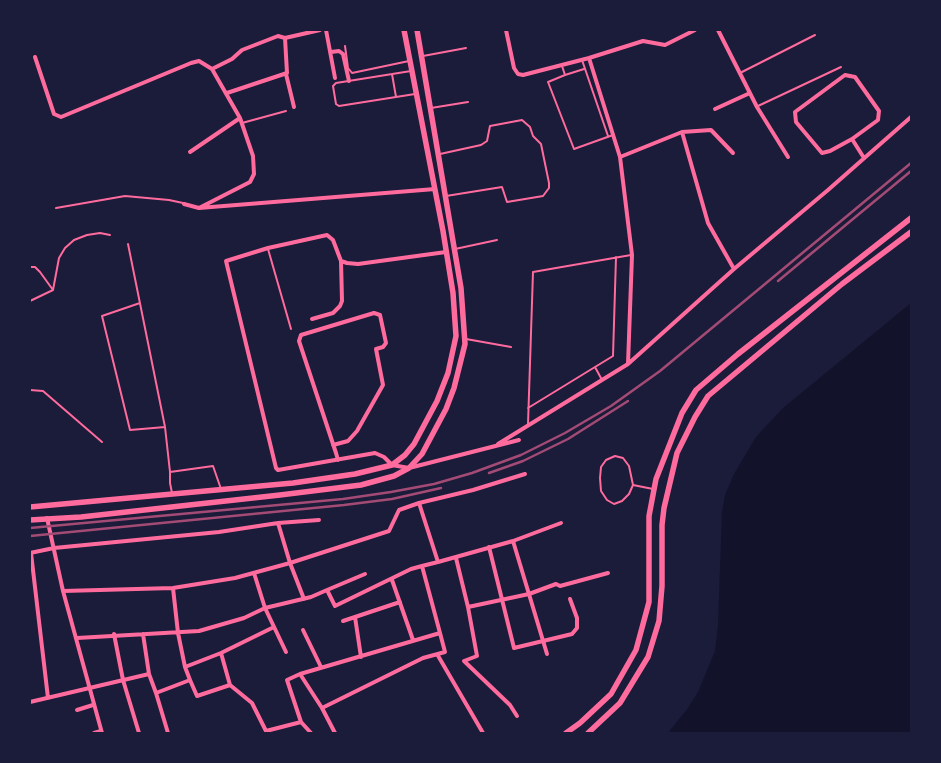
<!DOCTYPE html>
<style>
body{margin:0}
#map{position:relative;width:941px;height:763px;overflow:hidden;background:#1b1b3a;font-family:Figtree,sans-serif}
canvas{display:block}
.frame{position:absolute;inset:0;border:31px solid #1b1b3a;pointer-events:none}
</style>
<div id="map">
<canvas width="941" height="763"></canvas>
<div class="frame"></div>
</div>
<script>
const ctx = document.querySelector('canvas').getContext('2d');
ctx.lineJoin = 'round';
function fillPath(path, color) { ctx.fillStyle = color; ctx.fill(path, 'evenodd'); }
const toPath = rows => new Path2D(rows.map(r => 'M' + r).join(''));
function trace(path, color, width, dash) { ctx.strokeStyle = color; ctx.lineWidth = width; ctx.lineCap = dash ? 'butt' : 'round'; ctx.setLineDash(dash || []); ctx.stroke(path); }
const water = toPath([
 [911,303,911,733,668,733,688,708,698,692,715,651,718,625,722,512,725,495,734,474,756,437,783,408]
]);
const service = toPath([
 [345,46,348,68,352,73,409,61],
 [423,56,466,48],
 [582,60,608,136],
 [562,66,565,75,584,69],
 [411,71,336,83,333,86,336,104,339,106,415,94],
 [740,73,815,35],
 [392,74,396,97],
 [565,75,548,82,574,149,613,135],
 [758,106,841,67],
 [431,108,468,102],
 [242,123,286,111],
 [440,154,481,145,487,141,490,126,522,120,530,127,533,136,541,144,549,183,549,188,543,196,507,202,502,187,446,196],
 [56,208,125,196,169,200,183,203],
 [128,244,165,427],
 [268,249,291,329],
 [455,249,497,240],
 [30,267,35,267,40,272,53,290],
 [30,301,53,290,59,258,65,248,74,240,87,235,100,233,110,235],
 [140,303,102,316,130,430,165,427,170,472,213,466,221,489],
 [466,339,511,347],
 [595,367,613,356,616,257],
 [30,390,43,391,102,442],
 [528,408,595,367,602,380],
 [528,424,533,272,631,255],
 [170,472,170,483,172,493],
 [633,485,629,494,622,501,614,504,607,500,601,491,600,478,601,467,606,460,615,456,623,458,629,466,633,485,653,489]
]);
const minor = toPath([
 [326,30,335,78],
 [506,30,514,68,518,74,523,75,589,58,643,41,665,45,695,30],
 [718,30,757,107,788,157],
 [331,52,339,51,343,54,349,81],
 [35,57,54,114,61,117,191,63,199,61,212,69,240,118,253,156,254,174,250,182,199,208],
 [589,58,620,157,632,255,628,364],
 [212,69,232,59,242,50,278,36,285,38],
 [286,74,294,107],
 [227,93,287,73,285,38,320,30],
 [715,109,750,93],
 [682,132,708,223,734,269],
 [852,139,830,151,822,153,796,122,795,112,845,75,855,77,879,111,878,120,852,139,864,158],
 [190,152,240,118],
 [620,157,682,132,711,130,733,153],
 [184,204,199,208,435,189],
 [446,252,358,264,347,263,341,261,333,240,327,235,268,248,226,261,276,468,278,470,375,453,384,457,392,465,409,468,519,440],
 [312,319,333,313,340,306,342,301,341,261],
 [498,444,628,364,734,269,828,190,911,117],
 [333,445,348,441,357,431,383,385,376,349,383,347,386,343,380,315,374,313,301,335,299,341,336,453,338,460],
 [419,503,473,490,525,474],
 [47,518,63,591,102,733],
 [513,541,547,654],
 [489,547,514,648,572,634,577,628,577,618,570,599],
 [30,553,54,548,219,532,278,523,319,520],
 [31,553,48,698],
 [456,558,468,607],
 [438,562,513,541,561,523],
 [254,573,265,608,286,652],
 [392,580,413,640],
 [173,588,178,633,185,667],
 [327,590,365,574],
 [63,591,173,588,235,578,290,563,278,523],
 [304,599,290,563,389,531,399,510,419,503,438,562,422,566],
 [355,617,361,657],
 [343,621,400,602],
 [303,630,321,667],
 [114,634,123,680,139,733],
 [143,634,149,674,156,693,190,680,185,667,221,653,274,627],
 [77,638,199,631,244,618,265,608,311,597,327,590,335,606,411,569,422,566,440,633],
 [437,654,483,733],
 [300,674,440,633,445,652,423,658,322,708],
 [190,680,197,696,230,685,221,653],
 [230,685,252,703,266,731,301,722,311,733],
 [156,693,168,733],
 [30,702,149,674],
 [77,710,93,705],
 [517,716,510,705,464,661,477,656,468,607,529,594,556,584,560,586,608,573],
 [301,722,287,680,300,674,322,708,335,733],
 [94,733,101,731]
]);
const secondary = toPath([
 [30,507,293,483,355,474,392,465,405,455,414,444,437,401,448,373,456,336,453,293,443,231,404,30],
 [30,520,81,517,280,495,361,485,394,476,409,468,422,454,446,409,454,388,465,344,461,288,417,30],
 [566,733,580,723,611,694,636,650,649,602,649,516,656,479,682,413,696,390,738,354,911,218],
 [588,733,620,703,648,657,659,621,662,586,662,525,664,508,677,453,695,417,708,396,842,284,911,232]
]);
const rail = toPath([
 [778,281,911,171],
 [489,473,523,461,568,439,628,401],
 [30,528,343,499,391,492,434,484,472,473,521,455,565,433,611,406,660,371,911,163],
 [30,536,344,505,392,499,441,488]
]);
fillPath(water, '#12122b');
trace(service, '#ff6b9d', 2);
trace(minor, '#ff6b9d', 4);
trace(secondary, '#ff6b9d', 5.5);
trace(rail, '#a44b75', 2.5);
</script>
